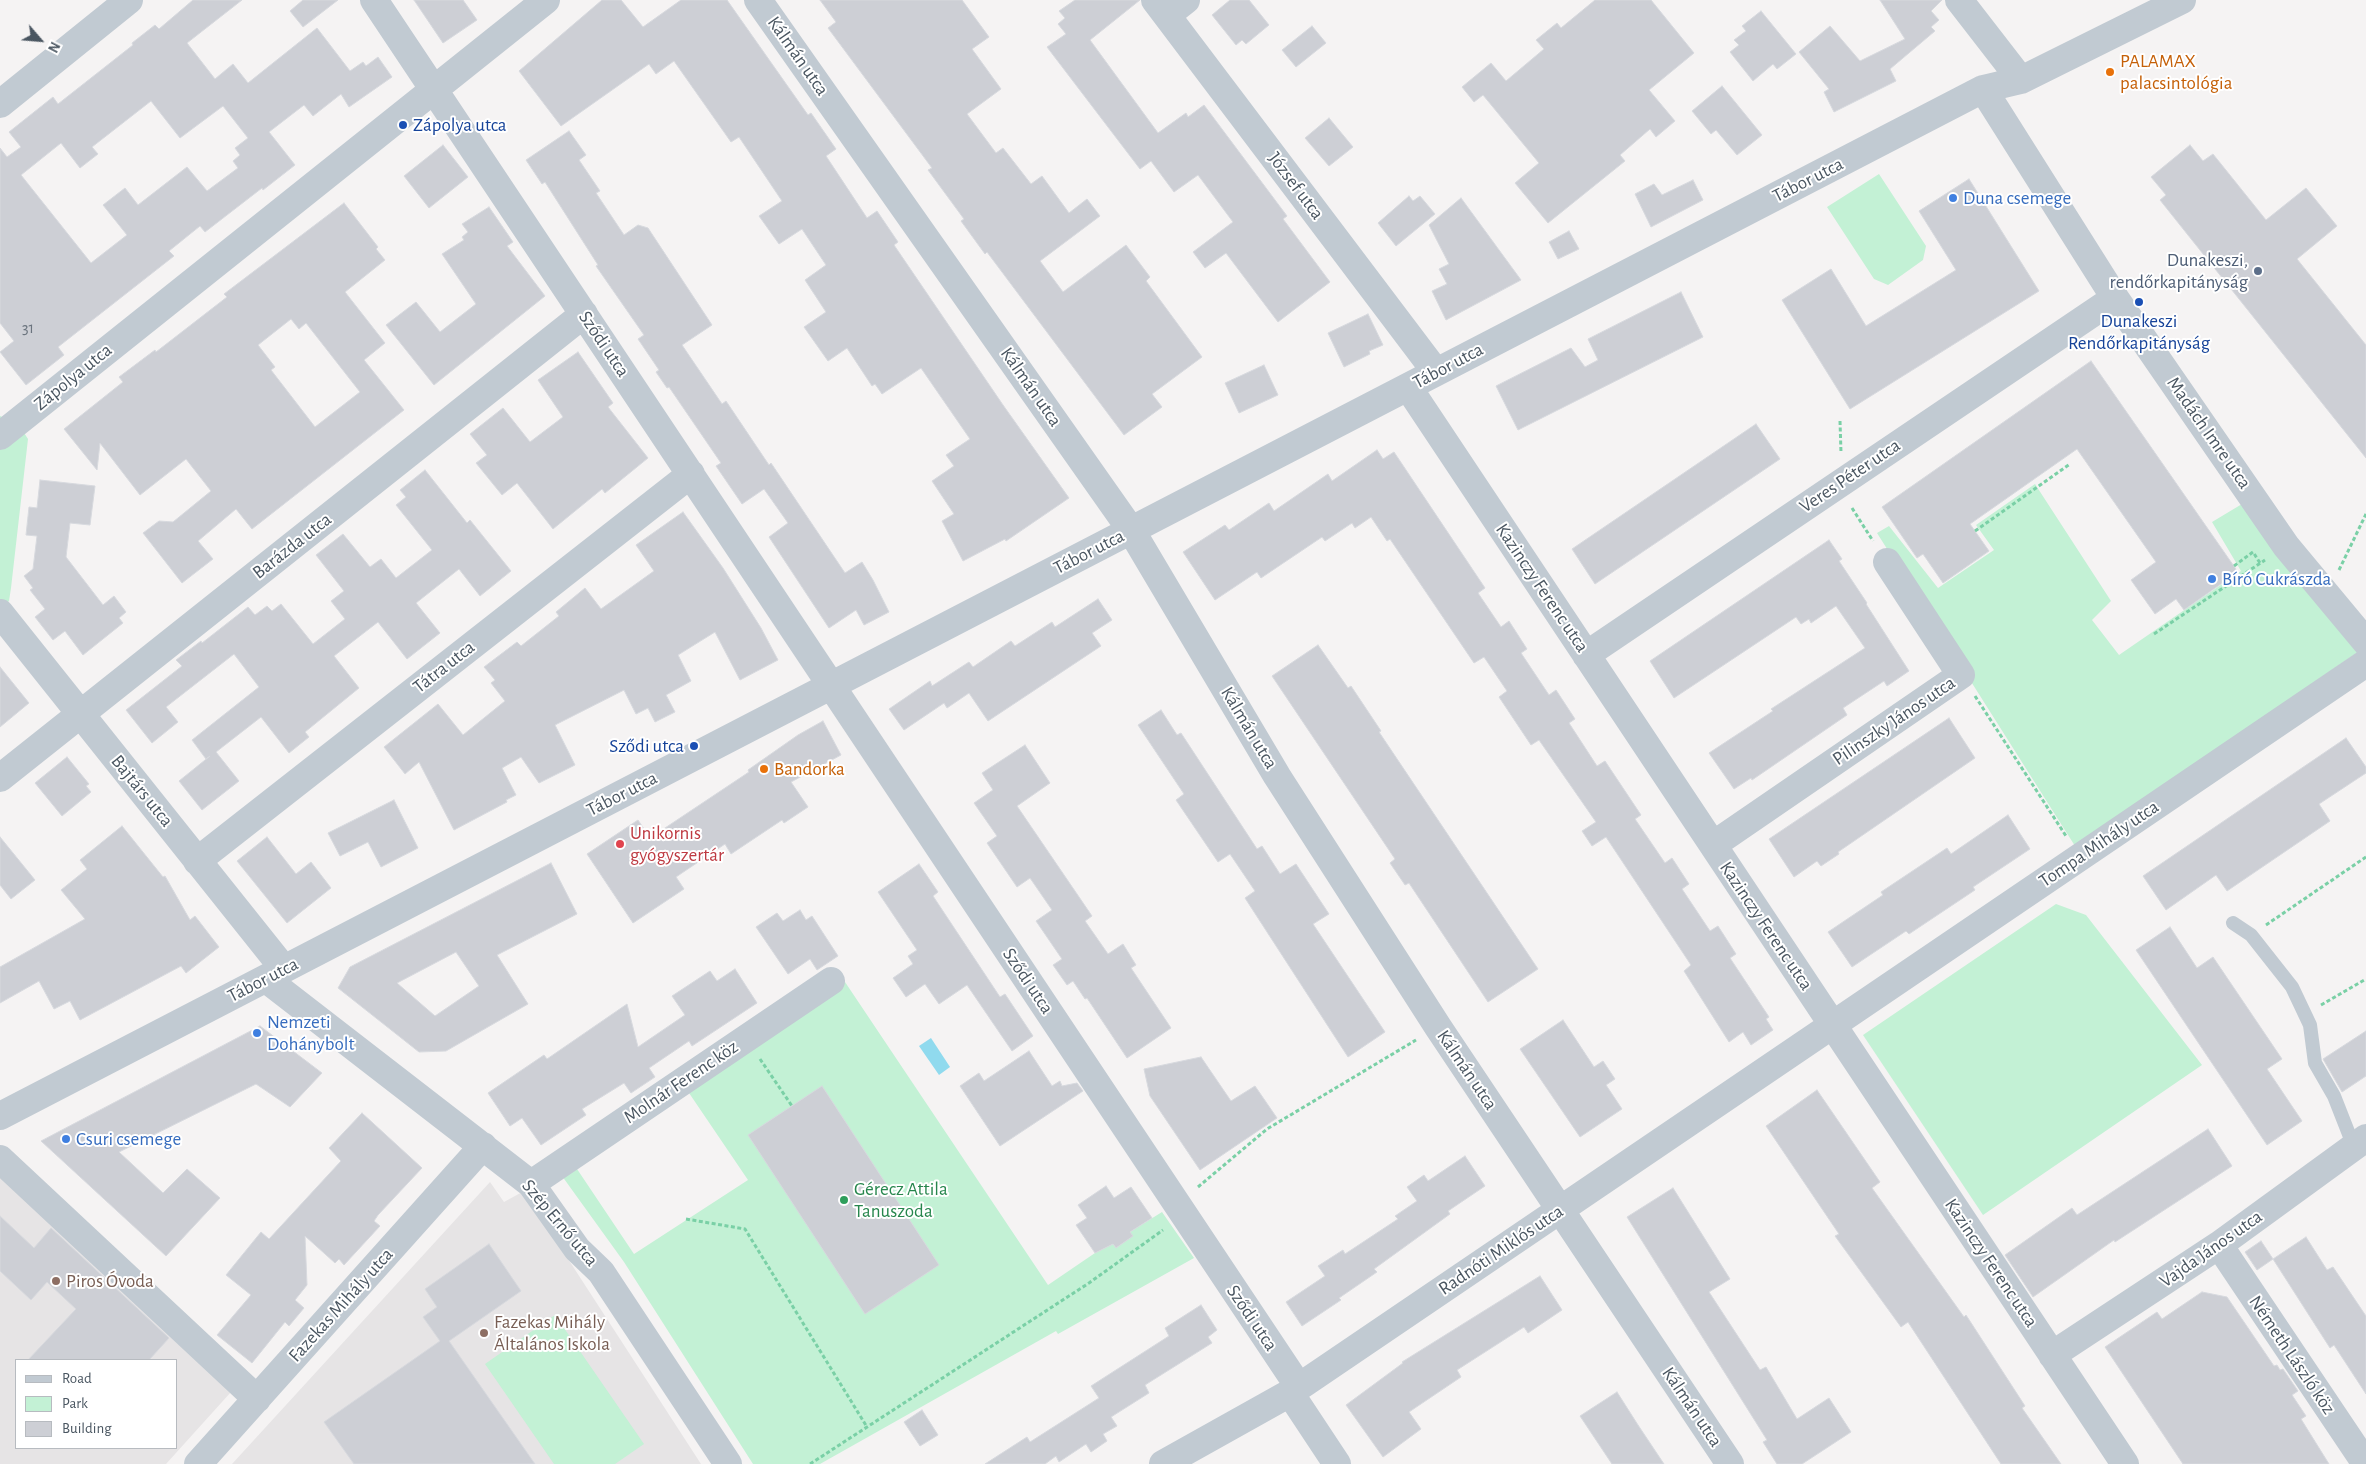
<!DOCTYPE html>
<meta charset="utf-8">
<style>
body{margin:0}
#map{position:relative;width:2366px;height:1464px;overflow:hidden;background:#f5f3f3;font-family:"Alegreya Sans",sans-serif}
canvas{display:block}
.legend{position:absolute;left:15px;top:1359px;width:162px;height:90px;box-sizing:border-box;background:#fff;border:1px solid #b7bbc0;margin:0;padding:6px 9px;list-style:none;font-size:15px;color:#4a5661}
.legend li{display:flex;align-items:center;gap:10px;height:25px}
.legend b{width:25px;border:1px solid #b7bbc0}
.north{position:absolute;left:15px;top:15px;width:50px;height:50px;-webkit-text-stroke:4px #fff;paint-order:stroke;rotate:117deg;font-size:14px;font-weight:700;line-height:20px;text-align:center;color:#4a5661}
.north::after{content:'';display:block;margin:auto;width:18px;height:22px;background:#4a5661;clip-path:polygon(50% 0,100% 100%,50% 72%,0 100%)}
</style>
<div id="map">
<canvas width="2366" height="1464"></canvas>
<ul class="legend">
<li><b style="height:6px;background:#c1cad2"></b>Road</li>
<li><b style="height:14px;background:#c3f1d5"></b>Park</li>
<li><b style="height:14px;background:#cdcfd5"></b>Building</li>
</ul>
<div class="north">N</div>
</div>
<script>
const ctx = document.querySelector('canvas').getContext('2d');
ctx.lineJoin = 'round';
function fillPath(path, color) { ctx.fillStyle = color; ctx.fill(path, 'evenodd'); }
const toPath = rows => new Path2D(rows.map(r => 'M' + r).join(''));
function trace(path, color, width, dash) { ctx.strokeStyle = color; ctx.lineWidth = width; ctx.lineCap = dash ? 'butt' : 'round'; ctx.setLineDash(dash || []); ctx.stroke(path); }
function write(font, color, halo, rows, align = 'center') {
  ctx.font = font + ' "Alegreya Sans",sans-serif'; ctx.lineWidth = 4; ctx.setLineDash([]); ctx.textBaseline = 'middle'; ctx.strokeStyle = halo; ctx.fillStyle = color; for (const [text, x, y, turn = 0] of rows) {
    ctx.save(); ctx.translate(x, y); ctx.rotate((+turn || 0) * Math.PI / 180); ctx.textAlign = isNaN(turn) ? turn : align; if (halo) ctx.strokeText(text, 0, 0); ctx.fillText(text, 0, 0); ctx.restore();
  }
}
const education = toPath([
 [0,1176,231,1392,166,1464,0,1464],
 [16,1360,176,1360,176,1448,16,1448],
 [490,1182,504,1202,524,1191,701,1464,232,1464]
]);
const green = toPath([
 [1879,174,1926,246,1923,260,1888,285,1874,279,1827,207],
 [0,416,19,425,28,439,11,588,9,601,0,610],
 [2035,484,2111,601,2092,620,2119,655,2241,571,2212,522,2242,504,2361,650,2075,846,1877,533,1889,526,1938,588,1994,550,1976,525],
 [2056,904,2086,915,2202,1065,1983,1215,1863,1035],
 [845,982,1048,1285,1095,1253,1113,1244,1116,1248,1132,1236,1130,1232,1162,1212,1194,1258,1058,1334,1056,1331,820,1464,753,1464,624,1262,562,1176,575,1166,634,1254,748,1180,687,1090],
 [555,1315,644,1444,615,1464,554,1464,485,1364]
]);
const water = toPath([
 [931,1038,950,1067,939,1075,919,1046]
]);
const building = toPath([
 [193,0,242,0,187,43,215,79,233,64,248,83,317,28,350,71,363,62,366,66,378,57,392,77,349,107,341,94,313,116,304,105,269,132,295,165,263,190,262,188,205,232,200,226,169,251,174,256,58,347,64,355,26,385,0,352,14,341,0,323,0,148,7,157,21,147,9,132,53,97,58,104,133,45,132,43,155,25,159,29,193,0],
 [151,101,180,138,223,106,248,138,235,148,240,155,233,161,238,168,207,191,187,167,138,205,125,188,103,205,127,235,91,263,21,175,61,143,80,168,98,154,92,147,151,101],
 [303,0,338,0,303,27,290,11,303,0],
 [414,0,463,0,477,20,443,43,414,0],
 [602,0,621,0,643,27,681,0,727,0,808,115,811,113,836,149,826,156,867,218,877,211,898,242,894,245,1003,405,1069,498,1006,541,1005,539,963,561,942,521,954,514,932,481,954,466,946,455,970,439,921,368,882,394,875,384,872,386,847,348,828,361,804,327,826,312,805,280,826,265,802,229,779,244,759,216,782,201,739,137,731,142,674,61,656,74,649,64,561,126,519,71,602,0],
 [820,0,962,0,989,37,972,49,1001,89,967,114,996,153,1003,148,1031,184,1042,176,1069,213,1087,199,1100,216,1040,261,1063,292,1126,245,1150,277,1146,281,1202,357,1152,394,1162,407,1124,435,987,252,985,254,961,221,964,219,928,170,932,168,828,28,836,22,820,0],
 [1075,0,1140,0,1090,40,1158,133,1186,113,1188,117,1204,105,1287,216,1283,219,1330,282,1278,322,1226,253,1205,268,1193,252,1233,222,1198,175,1174,192,1151,161,1140,169,1047,47,1066,34,1058,24,1065,18,1059,11,1075,0],
 [1230,0,1249,0,1269,25,1246,44,1242,40,1236,45,1212,15,1230,0],
 [1595,0,1651,0,1694,53,1649,90,1675,121,1656,137,1650,129,1620,155,1625,161,1548,223,1515,183,1539,163,1483,95,1474,102,1462,87,1491,63,1506,81,1544,49,1536,40,1557,23,1561,28,1595,0],
 [1880,0,1942,0,1931,11,1939,20,1931,27,1935,31,1890,69,1896,81,1834,112,1824,92,1829,89,1799,52,1830,26,1860,61,1905,39,1880,0],
 [1761,11,1796,54,1777,69,1773,64,1753,81,1730,52,1739,45,1734,40,1746,31,1742,26,1761,11],
 [1312,26,1326,43,1296,67,1282,50,1312,26],
 [1722,86,1762,135,1737,155,1716,130,1711,134,1692,111,1722,86],
 [1329,118,1353,147,1329,166,1305,138,1329,118],
 [569,131,586,155,579,160,600,191,596,193,624,235,638,225,648,228,712,325,682,345,722,404,726,401,769,465,771,463,845,573,862,562,873,580,889,612,864,625,856,610,829,628,769,537,788,523,764,489,742,504,716,466,721,463,669,387,667,388,656,372,659,370,638,339,644,335,596,266,598,265,545,182,542,184,526,160,569,131],
 [443,145,468,177,429,208,404,176,443,145],
 [2190,145,2203,161,2213,154,2266,220,2306,188,2337,226,2297,259,2366,345,2366,458,2160,200,2166,195,2151,177,2190,145],
 [1969,179,2039,291,1850,409,1782,300,1831,269,1866,326,1956,270,1919,211,1969,179],
 [1693,180,1703,200,1651,227,1635,194,1654,184,1662,195,1693,180],
 [1409,196,1413,201,1420,196,1435,214,1396,246,1378,223,1409,196],
 [1461,198,1521,280,1446,320,1432,291,1447,284,1439,269,1449,264,1429,225,1461,198],
 [344,203,378,247,376,249,385,260,345,292,385,343,364,360,404,410,252,529,236,509,198,541,213,559,182,583,143,533,159,521,173,522,211,491,186,459,140,495,100,443,97,470,64,429,123,382,119,377,155,350,156,352,227,297,224,294,344,203],
 [291,319,299,329,306,323,360,392,315,427,271,370,275,367,258,345,291,319],
 [489,207,513,242,507,246,545,296,434,385,386,325,416,302,440,332,476,304,442,254,464,240,462,237,468,232,462,224,489,207],
 [1569,231,1579,249,1558,259,1549,242,1569,231],
 [1681,292,1703,337,1518,430,1496,386,1571,348,1585,367,1598,360,1588,339,1681,292],
 [1368,314,1383,345,1369,351,1370,354,1344,367,1328,333,1368,314],
 [578,352,613,403,608,407,648,458,605,493,602,489,553,529,517,483,502,495,476,463,487,455,470,434,503,408,530,442,563,417,538,380,578,352],
 [2091,361,2238,572,2184,610,2176,599,2155,614,2131,580,2156,562,2077,449,1970,524,1989,551,1943,583,1923,554,1917,558,1882,507,2091,361],
 [1264,365,1278,395,1239,413,1225,383,1264,365],
 [1756,424,1780,459,1595,584,1572,549,1756,424],
 [1377,450,1383,459,1394,452,1485,588,1478,593,1501,627,1509,621,1527,649,1521,653,1549,695,1556,690,1575,719,1569,723,1597,766,1605,761,1641,815,1635,819,1665,863,1672,858,1689,884,1682,889,1710,931,1718,926,1736,954,1730,958,1769,1017,1766,1019,1773,1030,1751,1045,1743,1032,1729,1042,1684,971,1691,965,1606,837,1592,846,1582,831,1596,822,1539,740,1531,745,1499,697,1507,691,1484,657,1474,663,1390,539,1387,541,1371,517,1355,528,1352,523,1325,541,1322,537,1261,578,1257,572,1215,600,1183,552,1225,525,1229,530,1269,503,1274,511,1328,474,1332,481,1377,450],
 [425,470,467,523,470,520,511,571,480,596,459,569,416,603,440,633,407,659,378,622,334,656,359,688,305,732,309,737,289,753,261,717,216,752,239,781,202,810,179,781,210,756,206,759,192,740,259,687,234,654,166,707,178,722,152,743,126,710,182,666,176,660,201,641,202,643,248,607,255,615,267,606,272,611,281,604,313,644,345,619,331,601,344,591,316,555,343,534,370,567,381,559,396,578,432,550,396,505,406,497,400,490,425,470],
 [40,480,95,486,90,525,70,523,66,557,103,605,114,596,126,612,119,618,123,623,83,655,65,631,53,640,35,617,45,609,30,590,33,588,24,576,33,569,37,536,26,535,29,507,37,508,40,480],
 [683,512,723,568,761,628,778,660,740,680,715,632,678,655,691,681,666,695,675,712,655,722,648,708,636,714,624,690,555,725,575,765,539,783,521,757,502,768,516,795,506,800,507,802,454,830,419,762,405,774,384,747,438,704,463,735,505,701,491,683,495,680,484,667,517,642,521,646,559,616,556,612,585,588,601,609,654,571,636,545,683,512],
 [1829,540,1842,559,1839,561,1867,603,1866,604,1909,671,1887,686,1884,681,1843,708,1847,715,1752,780,1751,778,1734,789,1709,753,1773,711,1771,709,1865,648,1836,606,1811,623,1809,619,1801,624,1796,617,1674,698,1650,661,1829,540],
 [1098,599,1112,620,1092,633,1101,646,988,721,969,693,947,708,944,703,904,730,889,709,930,681,932,686,969,662,973,667,1011,641,1015,646,1052,622,1055,627,1098,599],
 [1318,645,1348,688,1351,686,1381,731,1379,732,1538,969,1488,1002,1409,883,1405,885,1390,863,1395,859,1272,676,1318,645],
 [0,667,29,703,0,727,0,667],
 [1161,710,1177,735,1181,733,1257,849,1262,846,1280,874,1296,864,1329,914,1313,924,1385,1032,1348,1057,1245,898,1255,891,1230,854,1218,862,1176,800,1184,794,1138,725,1161,710],
 [1949,718,1975,758,1838,852,1839,854,1821,866,1817,861,1794,877,1769,839,1949,718],
 [823,721,841,755,791,782,808,807,784,823,782,820,731,854,725,844,676,877,684,889,633,923,587,854,638,820,650,838,749,772,748,770,798,735,823,721],
 [2346,738,2366,767,2366,773,2319,804,2330,821,2227,891,2216,875,2166,910,2143,876,2346,738],
 [1025,745,1050,783,1017,806,1092,916,1085,921,1108,954,1123,944,1136,965,1131,968,1171,1028,1127,1058,1087,998,1085,999,1073,981,1067,985,1053,965,1062,959,1036,921,1052,910,1030,878,1017,887,987,843,997,836,974,803,993,790,982,773,1025,745],
 [67,757,89,784,86,786,91,792,62,816,35,783,67,757],
 [394,800,418,848,381,867,368,842,340,856,328,833,394,800],
 [2008,815,2030,849,1973,887,1975,890,1909,934,1906,931,1852,967,1828,932,1883,895,1881,892,1947,848,1951,854,2008,815],
 [122,826,163,877,165,876,190,920,195,916,219,947,186,973,181,966,80,1020,70,1001,54,1009,39,981,0,1003,0,967,85,919,61,890,87,869,80,860,122,826],
 [0,837,35,880,11,899,0,885,0,837],
 [267,837,296,874,311,862,331,888,287,923,237,861,267,837],
 [551,863,577,914,497,955,528,1004,446,1051,419,1052,338,988,350,967,551,863],
 [456,952,479,986,435,1016,397,983,456,952],
 [919,864,938,892,933,896,1000,997,1005,994,1033,1036,1012,1051,967,985,939,1004,925,984,906,997,893,978,913,964,908,956,917,950,878,892,919,864],
 [800,910,806,920,812,916,838,956,817,970,810,959,788,974,756,927,777,913,783,921,800,910],
 [2170,927,2197,968,2213,957,2282,1059,2267,1069,2302,1121,2267,1145,2136,950,2170,927],
 [735,969,757,1003,692,1046,689,1041,649,1068,655,1077,631,1093,624,1083,582,1109,586,1115,541,1145,522,1118,510,1126,488,1093,544,1055,547,1059,627,1004,638,1047,685,1015,672,996,710,971,717,981,735,969],
 [1563,1020,1594,1067,1603,1061,1615,1079,1606,1085,1622,1109,1580,1137,1520,1049,1563,1020],
 [260,1026,322,1073,290,1107,256,1084,119,1152,163,1193,187,1169,220,1198,166,1256,41,1141,260,1026],
 [2366,1031,2366,1076,2342,1092,2323,1059,2366,1031],
 [1029,1051,1052,1086,1060,1081,1062,1086,1077,1083,1083,1091,1000,1146,960,1086,979,1073,984,1081,1029,1051],
 [1201,1057,1231,1101,1255,1086,1277,1118,1200,1170,1150,1096,1144,1069,1201,1057],
 [822,1086,939,1265,865,1314,748,1135,822,1086],
 [1817,1090,1880,1182,1872,1188,1964,1317,1966,1315,2025,1406,2022,1408,2061,1464,2001,1464,1908,1322,1901,1327,1835,1236,1839,1234,1766,1126,1817,1090],
 [362,1113,422,1168,378,1215,374,1221,380,1226,344,1265,339,1259,335,1263,305,1236,307,1285,295,1300,304,1308,289,1326,285,1322,252,1363,217,1335,251,1295,226,1275,261,1232,269,1239,341,1161,329,1148,362,1113],
 [2208,1129,2232,1166,2115,1242,2114,1240,2033,1297,2005,1255,2072,1208,2077,1215,2208,1129],
 [1465,1156,1485,1186,1448,1211,1450,1214,1374,1269,1377,1272,1339,1298,1341,1300,1302,1326,1286,1302,1325,1276,1318,1266,1343,1250,1345,1254,1398,1219,1395,1216,1417,1201,1407,1187,1424,1175,1428,1181,1465,1156],
 [1106,1186,1114,1198,1131,1187,1152,1218,1130,1232,1133,1236,1116,1248,1113,1244,1095,1253,1076,1225,1087,1218,1078,1205,1106,1186],
 [1673,1188,1730,1279,1709,1292,1760,1370,1766,1367,1797,1419,1829,1398,1851,1432,1802,1464,1777,1464,1763,1442,1767,1440,1627,1217,1673,1188],
 [0,1216,34,1248,51,1228,169,1338,149,1360,28,1360,76,1309,47,1282,31,1300,0,1271,0,1216],
 [2306,1237,2327,1270,2333,1267,2366,1316,2366,1394,2334,1345,2330,1348,2273,1259,2306,1237],
 [2261,1241,2273,1259,2257,1270,2245,1252,2261,1241],
 [489,1244,521,1291,449,1341,535,1464,354,1464,324,1422,440,1341,423,1317,437,1307,425,1289,489,1244],
 [1540,1276,1562,1310,1528,1333,1524,1327,1457,1370,1461,1377,1409,1412,1421,1429,1383,1457,1346,1405,1403,1363,1402,1362,1540,1276],
 [2202,1292,2227,1297,2274,1366,2277,1365,2280,1370,2283,1369,2298,1391,2292,1395,2306,1416,2301,1419,2329,1464,2183,1464,2105,1347,2157,1312,2162,1319,2202,1292],
 [1201,1305,1217,1330,1208,1337,1212,1343,1145,1385,1149,1393,1111,1417,1117,1426,1103,1434,1107,1441,1091,1452,1086,1444,1059,1462,1056,1456,1045,1464,985,1464,1027,1437,1030,1442,1099,1398,1091,1386,1169,1336,1165,1328,1201,1305],
 [1617,1392,1638,1425,1664,1464,1612,1464,1580,1416,1617,1392],
 [922,1410,938,1435,920,1446,904,1422,922,1410]
]);
const path = toPath([
 [1840,421,1841,453],
 [1852,508,1873,541],
 [1975,531,2070,464],
 [2234,566,2253,552,2260,563],
 [2339,570,2366,514],
 [2154,634,2265,560],
 [1975,696,2066,836],
 [2266,925,2366,857],
 [2321,1005,2366,979],
 [760,1059,792,1106],
 [1198,1187,1267,1129,1416,1040],
 [686,1219,745,1229,867,1427],
 [810,1464,1089,1283,1163,1230]
]);
const lane = toPath([
 [2233,923,2251,935,2292,987,2310,1025,2315,1063,2334,1096,2354,1147]
]);
const street = toPath([
 [374,0,1299,1387],
 [758,0,1131,530,1277,776,1438,1027,1730,1464],
 [1155,0,1436,372],
 [1959,0,2021,80],
 [1167,15,1186,0],
 [1983,89,2115,298,2286,546,2366,642],
 [0,104,129,0],
 [1408,387,2125,1464],
 [0,436,546,0],
 [0,613,284,969],
 [1586,655,2115,298],
 [0,778,584,314],
 [1713,845,1961,675,1887,562],
 [197,861,691,474],
 [266,979,531,1184,577,1249,601,1272,728,1464],
 [0,1116,1983,89,2021,80,2182,0],
 [0,1159,257,1399],
 [531,1184,831,981],
 [2219,1245,2366,1464],
 [2052,1355,2219,1245,2366,1138],
 [1290,1393,1337,1464],
 [198,1464,483,1146],
 [1163,1464,1290,1393,2366,663]
]);
const markers = [
 [2110,72,5,"#e8710a"],
 [403,125,5,"#1a4fb4"],
 [1953,198,5,"#3f7fe0"],
 [2258,271,5,"#5c6f8a"],
 [2139,302,5,"#1a4fb4"],
 [2212,579,5,"#3f7fe0"],
 [694,746,5,"#1a4fb4"],
 [764,769,5,"#e8710a"],
 [620,844,5,"#e0444e"],
 [257,1033,5,"#3f7fe0"],
 [66,1139,5,"#3f7fe0"],
 [844,1200,5,"#2e9e5b"],
 [56,1281,5,"#8d6e63"],
 [484,1333,5,"#8d6e63"]
];
const numberNames = [
 ["31",28,328]
];
const streetNames = [
 ["Kálmán utca",798,56,55],
 ["Tábor utca",1808,180,-27],
 ["József utca",1296,186,53],
 ["Sződi utca",604,344,56],
 ["Tábor utca",1448,366,-28],
 ["Zápolya utca",73,377,-39],
 ["Kálmán utca",1031,387,55],
 ["Madách Imre utca",2209,433,55],
 ["Veres Péter utca",1850,476,-34],
 ["Barázda utca",292,546,-38],
 ["Tábor utca",1089,552,-27],
 ["Kazinczy Ferenc utca",1542,588,56],
 ["Tátra utca",444,667,-38],
 ["Pilinszky János utca",1894,721,-34],
 ["Kálmán utca",1249,728,59],
 ["Bajtárs utca",142,791,51],
 ["Tábor utca",622,794,-27],
 ["Tompa Mihály utca",2099,844,-34],
 ["Kazinczy Ferenc utca",1766,926,56],
 ["Tábor utca",263,980,-27],
 ["Sződi utca",1028,981,56],
 ["Kálmán utca",1467,1070,56],
 ["Molnár Ferenc köz",681,1082,-34],
 ["Szép Ernő utca",560,1223,50],
 ["Vajda János utca",2211,1249,-35],
 ["Radnóti Miklós utca",1501,1250,-34],
 ["Kazinczy Ferenc utca",1991,1263,56],
 ["Fazekas Mihály utca",341,1305,-48],
 ["Sződi utca",1252,1318,56],
 ["Németh László köz",2292,1355,56],
 ["Kálmán utca",1692,1407,56]
];
const foodNames = [
 ["PALAMAX",2120,61],
 ["palacsintológia",2120,83],
 ["Bandorka",774,769]
];
const transitNames = [
 ["Zápolya utca",413,125],
 ["Dunakeszi",2139,321,"center"],
 ["Rendőrkapitányság",2139,343,"center"],
 ["Sződi utca",684,746,"right"]
];
const shopNames = [
 ["Duna csemege",1963,198],
 ["Bíró Cukrászda",2222,579],
 ["Nemzeti",267,1022],
 ["Dohánybolt",267,1044],
 ["Csuri csemege",76,1139]
];
const serviceNames = [
 ["Dunakeszi,",2248,260],
 ["rendőrkapitányság",2248,282]
];
const healthNames = [
 ["Unikornis",630,833],
 ["gyógyszertár",630,855]
];
const leisureNames = [
 ["Gérecz Attila",854,1189],
 ["Tanuszoda",854,1211]
];
const educationNames = [
 ["Piros Óvoda",66,1281],
 ["Fazekas Mihály",494,1322],
 ["Általános Iskola",494,1344]
];
fillPath(education, '#e6e4e5');
fillPath(green, '#c3f1d5');
fillPath(water, '#90daee');
fillPath(building, '#cdcfd5');
trace(building, '#d7d9de', 1);
trace(path, '#7ad0a6', 3, [4, 2.5]);
trace(lane, '#c1cad2', 14);
trace(street, '#c1cad2', 28);
for (const [x, y, r, color] of markers) { const dot = new Path2D(); dot.arc(x, y, r, 0, 2 * Math.PI); ctx.fillStyle = color; ctx.fill(dot); trace(dot, '#fff', 2); }
write('16px', '#6b747e', null, numberNames);
write('19px', '#4a5661', '#fff', streetNames);
write('19px', '#c56008', '#fff', foodNames, 'left');
write('19px', '#164399', '#fff', transitNames, 'left');
write('19px', '#366cbe', '#fff', shopNames, 'left');
write('19px', '#4e5e75', '#fff', serviceNames, 'right');
write('19px', '#be3a42', '#fff', healthNames, 'left');
write('19px', '#27864d', '#fff', leisureNames, 'left');
write('19px', '#785e54', '#fff', educationNames, 'left');
</script>
